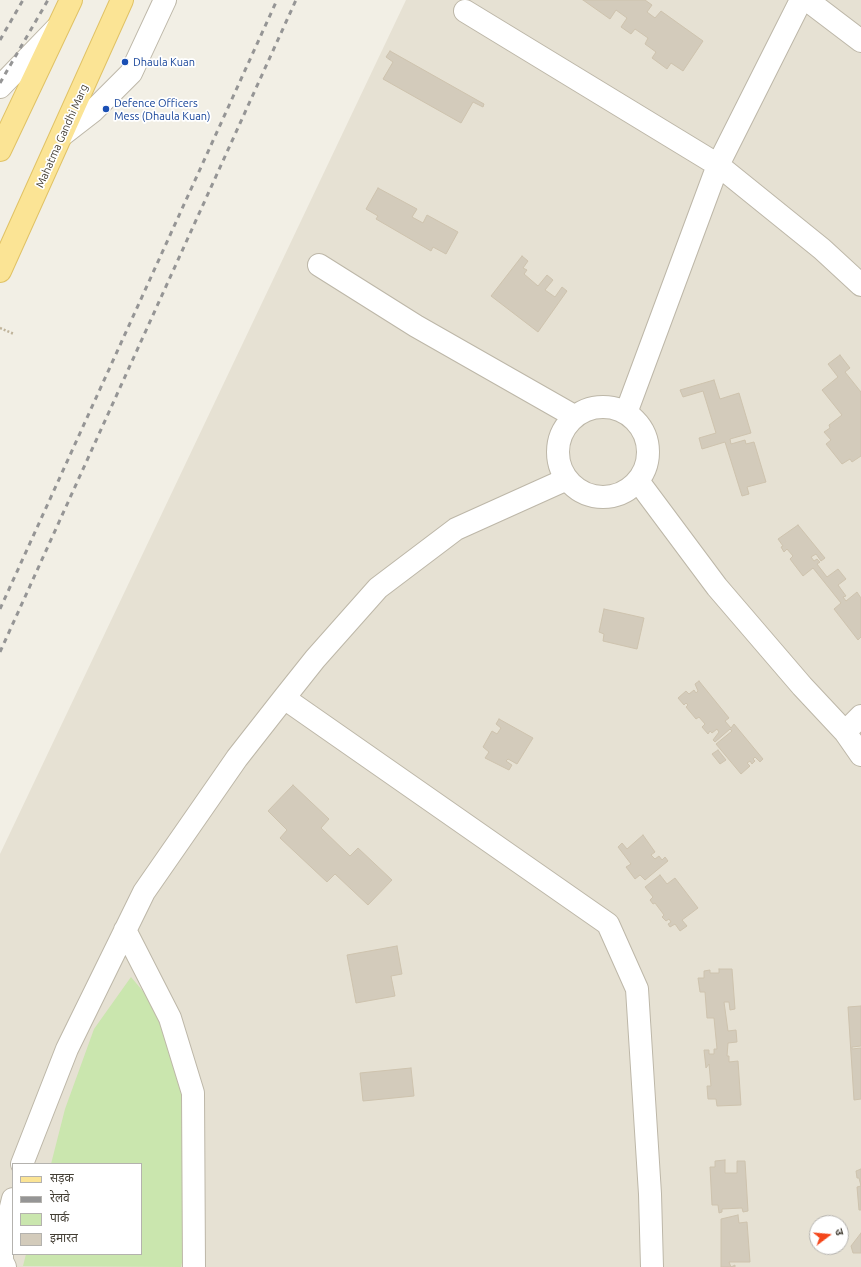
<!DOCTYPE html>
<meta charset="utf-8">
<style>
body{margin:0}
#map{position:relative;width:861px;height:1267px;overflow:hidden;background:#f2efe5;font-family:Ubuntu,"Noto Sans Devanagari",sans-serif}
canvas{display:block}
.legend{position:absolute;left:12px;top:1163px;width:130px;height:92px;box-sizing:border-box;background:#fff;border:1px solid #b4b2ae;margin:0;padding:5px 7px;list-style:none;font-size:12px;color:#443f35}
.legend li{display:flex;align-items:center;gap:8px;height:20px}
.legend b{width:20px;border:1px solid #b4b2ae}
.north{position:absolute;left:809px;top:1215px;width:40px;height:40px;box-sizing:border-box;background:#fff;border:1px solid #b4b2ae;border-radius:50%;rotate:74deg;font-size:11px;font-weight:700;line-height:16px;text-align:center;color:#443f35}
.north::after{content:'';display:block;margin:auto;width:14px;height:18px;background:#f4461a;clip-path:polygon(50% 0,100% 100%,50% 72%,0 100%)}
</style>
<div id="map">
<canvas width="861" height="1267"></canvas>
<ul class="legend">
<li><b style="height:5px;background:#fbe495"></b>सड़क</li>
<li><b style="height:5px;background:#959595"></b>रेलवे</li>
<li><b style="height:11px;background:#cae6ae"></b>पार्क</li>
<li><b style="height:11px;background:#d3cbbb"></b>इमारत</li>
</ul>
<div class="north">उ</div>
</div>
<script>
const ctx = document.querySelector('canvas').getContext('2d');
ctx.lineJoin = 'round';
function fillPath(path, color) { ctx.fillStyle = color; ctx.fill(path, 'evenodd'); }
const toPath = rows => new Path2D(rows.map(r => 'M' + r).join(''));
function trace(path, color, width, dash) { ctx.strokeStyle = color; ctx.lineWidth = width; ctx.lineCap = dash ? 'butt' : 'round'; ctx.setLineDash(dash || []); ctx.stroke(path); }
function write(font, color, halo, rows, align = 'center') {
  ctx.font = font + ' Ubuntu,sans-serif'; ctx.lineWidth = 3.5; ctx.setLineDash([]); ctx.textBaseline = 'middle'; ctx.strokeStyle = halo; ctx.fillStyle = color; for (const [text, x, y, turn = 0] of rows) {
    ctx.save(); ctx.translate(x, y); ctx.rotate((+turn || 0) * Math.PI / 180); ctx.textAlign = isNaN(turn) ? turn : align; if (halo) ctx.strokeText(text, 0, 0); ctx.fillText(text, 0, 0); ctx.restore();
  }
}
const residential = toPath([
 [406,0,861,0,861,1267,0,1267,0,854],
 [13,1164,141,1164,141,1254,13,1254],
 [817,1223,841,1223,841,1247,817,1247]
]);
const green = toPath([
 [131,977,152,1002,187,1090,185,1249,181,1267,23,1266,26,1254,141,1254,141,1164,51,1164,65,1109,94,1029]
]);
const building = toPath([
 [583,0,645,0,652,5,647,12,655,18,661,11,703,41,683,71,671,63,667,69,652,58,656,52,645,44,648,38,635,29,631,34,621,27,627,18,616,10,610,19,583,0],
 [390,51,484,104,483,107,473,102,461,123,383,79,393,62,386,57,390,51],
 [378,188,417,209,412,217,423,223,427,215,458,232,446,254,433,247,431,251,376,219,378,216,366,209,378,188],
 [522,256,528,261,523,268,527,270,524,274,538,286,547,275,553,280,545,290,555,297,562,287,567,291,538,332,491,296,522,256],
 [840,355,850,368,845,372,861,392,861,456,852,462,850,459,842,464,826,444,831,440,824,432,830,428,829,425,842,415,822,390,838,377,828,364,840,355],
 [714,380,720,399,739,393,751,433,730,439,731,444,745,440,746,444,754,442,766,482,747,487,749,494,742,496,725,442,702,449,699,438,716,433,703,391,683,397,680,390,714,380],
 [798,525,825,558,821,561,816,554,811,557,814,561,817,559,820,562,817,564,827,577,838,569,846,579,838,585,846,596,843,597,846,601,857,592,861,598,861,637,858,640,834,609,841,603,813,568,803,576,790,559,793,556,787,549,784,552,781,547,783,546,778,539,798,525],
 [604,609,644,618,637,649,603,641,604,634,599,632,604,609],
 [699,681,729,718,725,721,731,728,734,724,763,759,760,762,755,757,753,759,755,761,752,764,750,761,747,763,750,766,741,774,716,744,732,731,730,729,715,742,713,740,719,732,717,729,712,733,710,731,708,734,702,727,705,724,699,717,696,719,686,707,688,705,686,703,684,705,678,698,686,691,689,694,694,690,696,693,698,691,695,684,699,681],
 [499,719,533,738,517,764,508,759,506,761,512,765,509,770,485,758,489,752,483,747,492,731,497,734,501,728,496,724,499,719],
 [718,750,726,760,720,764,712,754,718,750],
 [293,785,329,819,321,828,350,856,358,848,392,880,368,905,335,874,327,882,280,838,287,830,268,811,293,785],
 [643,835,655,852,651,855,655,859,659,856,662,860,665,857,668,861,645,880,640,875,635,879,626,867,631,864,618,847,622,843,627,849,643,835],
 [660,875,667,884,675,878,698,908,682,920,687,926,680,931,675,924,670,927,668,924,671,922,669,919,666,921,662,917,664,915,655,903,653,904,650,900,653,897,645,887,660,875],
 [397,946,402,974,391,976,395,996,356,1003,347,955,397,946],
 [719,969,732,969,735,1009,730,1010,729,1002,724,1002,728,1031,736,1030,737,1042,728,1043,727,1056,729,1056,729,1062,738,1061,741,1105,717,1106,716,1099,708,1099,707,1086,711,1086,709,1064,706,1068,704,1050,709,1050,709,1054,714,1054,714,1049,717,1049,714,1018,707,1018,705,992,700,992,698,978,704,978,704,971,710,970,710,973,719,973,719,969],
 [861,1006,861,1046,852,1047,852,1049,861,1048,861,1099,854,1100,848,1007,861,1006],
 [411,1068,414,1096,363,1101,360,1073,411,1068],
 [725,1160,725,1173,737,1173,737,1161,745,1161,748,1211,743,1212,742,1208,722,1209,722,1212,719,1213,718,1205,712,1205,710,1167,715,1167,715,1161,725,1160],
 [861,1169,861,1210,859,1210,857,1187,861,1186,859,1178,857,1178,856,1171,861,1169],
 [738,1215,739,1223,747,1222,750,1262,729,1262,731,1267,735,1265,735,1267,721,1267,721,1219,738,1215],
 [861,1233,861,1253,853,1253,851,1246,861,1233]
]);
const path = toPath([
 [0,328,14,334]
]);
const minor = toPath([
 [807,0,861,41],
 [465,11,718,165,822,249,861,285],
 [0,87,56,29],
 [62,135,93,111,131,73,165,0],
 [319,265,416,326,574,416],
 '558 452a45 45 0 1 1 90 0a45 45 0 1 1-90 0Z',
 [626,413,718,165,801,0],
 [638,481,717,587,802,686,845,732,861,755],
 [284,698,608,924,637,989,650,1194,652,1267],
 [845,732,861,716],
 [125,930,170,1018,193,1093,194,1267],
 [22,1164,67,1049,144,892,237,758,284,698,315,659,378,588,456,529,567,479],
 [5,1267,2,1261,2,1243,13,1199]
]);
const major = toPath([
 [0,150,71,0],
 [0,271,122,0]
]);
const rail = toPath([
 [0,40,23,0],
 [0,83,48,0],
 [0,609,277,0],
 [0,652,296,0]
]);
const markers = [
 [125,62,4,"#1a4fb4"],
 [106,109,4,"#1a4fb4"]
];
const transitNames = [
 ["Dhaula Kuan",133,62],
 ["Defence Officers",114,103],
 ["Mess (Dhaula Kuan)",114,116]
];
const streetNames = [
 ["Mahatma Gandhi Marg",62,136,-66]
];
fillPath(residential, '#e6e1d3');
fillPath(green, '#cae6ae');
fillPath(building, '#d3cbbb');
trace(building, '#cec3ae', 1);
trace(minor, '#bdb7a8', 24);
trace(major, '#e0c265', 24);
trace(path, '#bfb39a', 2.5, [2, 2]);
trace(minor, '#fff', 22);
trace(major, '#fbe495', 22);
trace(rail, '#959595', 3, [5, 5]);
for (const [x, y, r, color] of markers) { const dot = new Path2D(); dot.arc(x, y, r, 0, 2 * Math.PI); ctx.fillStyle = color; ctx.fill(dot); trace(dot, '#fff', 1.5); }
write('11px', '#164399', '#fff', transitNames, 'left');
write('11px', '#443f35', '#fff', streetNames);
</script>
